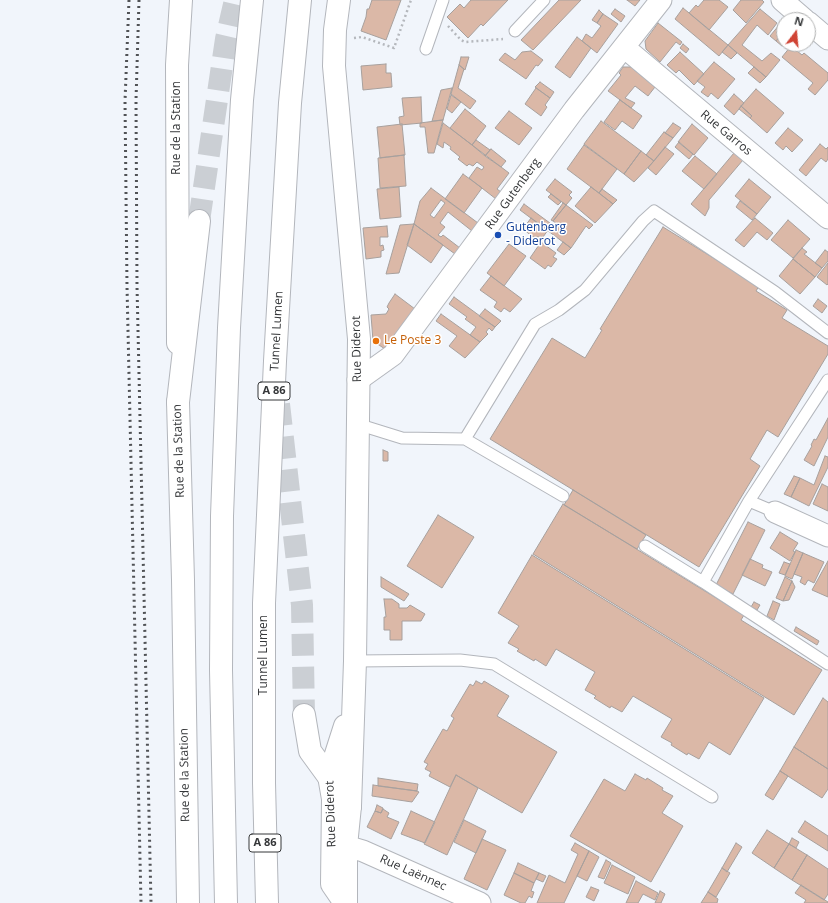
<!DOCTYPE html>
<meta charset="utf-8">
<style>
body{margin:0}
#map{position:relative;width:828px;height:903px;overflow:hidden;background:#f1f5fb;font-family:"Open Sans",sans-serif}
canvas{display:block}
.north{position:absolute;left:776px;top:12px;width:40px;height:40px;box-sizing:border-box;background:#fff;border:1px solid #aeafaf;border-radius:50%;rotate:16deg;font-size:11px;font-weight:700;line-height:16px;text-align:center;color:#343638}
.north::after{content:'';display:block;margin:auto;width:14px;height:18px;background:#d04334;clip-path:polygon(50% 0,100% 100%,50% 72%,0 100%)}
</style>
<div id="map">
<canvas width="828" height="903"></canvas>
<div class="north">N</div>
</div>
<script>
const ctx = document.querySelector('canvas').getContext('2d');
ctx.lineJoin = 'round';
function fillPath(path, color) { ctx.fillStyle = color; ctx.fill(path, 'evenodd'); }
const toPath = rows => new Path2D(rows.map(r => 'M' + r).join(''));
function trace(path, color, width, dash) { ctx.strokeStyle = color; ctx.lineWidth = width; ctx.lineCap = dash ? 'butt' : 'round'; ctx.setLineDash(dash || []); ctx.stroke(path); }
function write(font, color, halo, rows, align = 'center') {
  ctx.font = font + ' "Open Sans",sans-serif'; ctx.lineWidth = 3; ctx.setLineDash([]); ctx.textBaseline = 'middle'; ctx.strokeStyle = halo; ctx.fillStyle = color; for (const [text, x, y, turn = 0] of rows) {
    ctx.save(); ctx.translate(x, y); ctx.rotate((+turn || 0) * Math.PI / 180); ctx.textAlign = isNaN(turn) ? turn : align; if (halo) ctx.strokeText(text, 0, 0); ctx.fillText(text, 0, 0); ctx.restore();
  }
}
const building = toPath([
 [372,0,401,0,386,40,361,31,366,17,367,9,369,9,372,0],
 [471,0,508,0,483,26,481,24,468,38,447,17,460,4,464,8,471,0],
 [559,0,581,0,533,50,521,40,559,0],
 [627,0,640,0,635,6,627,0],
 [704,0,719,0,728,7,709,30,689,13,696,5,698,7,704,0],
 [741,0,762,0,764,2,746,23,733,10,741,0],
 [683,8,728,45,719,56,675,19,683,8],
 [615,9,625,16,621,22,611,14,615,9],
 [760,9,777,23,768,35,757,25,742,45,762,61,771,53,780,60,766,77,728,45,760,9],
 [599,10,603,14,597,23,592,20,599,10],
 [603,14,618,24,597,53,582,41,586,34,592,38,601,26,597,23,603,14],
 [658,23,682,42,680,45,676,42,660,62,646,49,645,41,658,23],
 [780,24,784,27,784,32,776,41,770,36,780,24],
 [784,32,784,44,782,46,776,41,784,32],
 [577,37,591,48,570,78,555,67,577,37],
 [683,44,689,49,686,53,680,48,683,44],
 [728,45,737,53,731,59,722,52,728,45],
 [791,46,802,55,804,53,828,73,828,80,815,95,808,89,813,83,782,57,791,46],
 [531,51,543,60,538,66,536,65,526,79,499,60,505,53,515,60,522,52,531,51],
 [680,52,704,74,694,85,679,70,676,73,667,65,680,52],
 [461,57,469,57,465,70,459,65,461,57],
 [714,62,735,79,718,99,711,93,708,97,701,92,705,87,697,81,714,62],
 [386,64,386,73,391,73,392,87,363,90,361,66,386,64],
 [459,65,464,69,458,88,476,101,470,109,451,94,459,65],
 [623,67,631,67,655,87,648,96,635,86,625,98,635,103,631,108,608,91,621,75,619,73,623,67],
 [754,67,766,77,760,83,748,73,754,67],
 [540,82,554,92,550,98,535,87,540,82],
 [452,88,443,120,432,121,441,90,452,88],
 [536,88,550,98,545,105,547,107,541,116,525,104,536,88],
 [756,89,784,113,767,133,750,118,752,116,741,106,756,89],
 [734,94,744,103,734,115,724,106,734,94],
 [451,95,461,102,452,113,447,109,451,95],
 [421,97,422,123,400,125,399,117,404,116,402,98,421,97],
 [620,100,642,116,633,129,622,121,615,130,604,122,620,100],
 [741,106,752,116,750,118,739,109,741,106],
 [465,109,486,126,472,145,450,128,465,109],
 [509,111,532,128,519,145,495,128,509,111],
 [443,120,434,153,428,153,425,127,420,127,420,123,443,120],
 [601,121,641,151,624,174,584,144,601,121],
 [443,123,509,173,497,189,501,192,496,199,469,178,477,167,482,170,484,167,477,162,473,166,469,164,467,166,458,159,460,157,450,149,451,147,444,142,443,148,437,144,443,123],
 [673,123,681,128,673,138,665,133,673,123],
 [402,124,405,155,380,158,377,127,402,124],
 [692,124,708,138,694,155,678,142,692,124],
 [788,128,803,140,792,152,786,146,783,150,775,143,788,128],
 [664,132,673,138,654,161,646,155,664,132],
 [476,140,490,150,485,156,472,145,476,140],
 [679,142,693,154,689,159,675,147,679,142],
 [820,144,826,149,828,147,828,159,826,162,821,158,806,176,799,170,820,144],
 [584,145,617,169,599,193,567,169,584,145],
 [665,147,674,154,656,175,648,168,665,147],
 [491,149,506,161,501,167,485,156,491,149],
 [641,151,654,161,634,182,624,174,641,151],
 [734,153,743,160,709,200,709,208,705,216,691,204,734,153],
 [404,155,406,186,380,188,378,158,404,155],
 [695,156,717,174,704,189,682,171,695,156],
 [463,174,482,188,464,213,445,199,463,174],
 [555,179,572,192,569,195,572,198,566,205,546,190,555,179],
 [749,179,771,197,757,214,735,196,749,179],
 [399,187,401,217,380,219,377,189,399,187],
 [591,187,613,204,595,223,575,206,591,187],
 [431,188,478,223,472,231,448,212,440,223,445,227,438,235,441,237,443,235,460,248,455,254,414,224,420,201,431,188],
 [441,200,445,203,434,218,430,215,441,200],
 [602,189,617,200,613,204,599,193,602,189],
 [551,194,561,202,558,205,548,197,551,194],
 [740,201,757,214,752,220,736,207,740,201],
 [563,203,566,205,553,221,551,220,563,203],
 [524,204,554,226,556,223,553,221,566,205,593,225,589,229,586,226,571,248,520,210,524,204],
 [531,218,548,230,543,237,533,237,523,229,531,218],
 [755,218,773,233,767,240,757,232,744,247,735,240,755,218],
 [788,220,810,239,793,258,771,240,788,220],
 [414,224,399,273,386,274,400,225,414,224],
 [414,224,443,245,431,263,407,245,414,224],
 [387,226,388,237,380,237,380,246,383,245,384,250,381,251,381,257,366,259,363,228,387,226],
 [663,227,759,286,756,291,787,310,782,318,828,346,828,354,778,437,767,430,750,459,760,466,699,567,490,439,552,338,585,358,602,330,600,329,663,227],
 [541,242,556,253,553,257,557,259,551,267,548,265,545,269,530,258,541,242],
 [563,242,571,248,564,255,557,250,563,242],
 [509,244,526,256,504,286,487,273,509,244],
 [802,248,807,252,804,254,822,268,815,277,793,259,802,248],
 [825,250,828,252,828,261,822,268,815,263,825,250],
 [793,259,815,277,800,294,779,276,793,259],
 [828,263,828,284,827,285,817,277,828,263],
 [491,276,522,299,510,312,504,308,501,312,494,307,497,302,480,290,491,276],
 [395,294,415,309,385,349,373,341,371,315,386,314,389,309,387,307,389,303,395,294],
 [454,297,495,327,492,331,489,328,486,332,488,334,480,342,470,335,476,327,465,319,467,317,449,304,454,297],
 [818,299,827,306,822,313,813,306,818,299],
 [485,309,501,321,495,327,479,316,485,309],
 [441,314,480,342,465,358,449,346,457,336,436,321,441,314],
 [828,418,828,437,814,466,804,460,812,446,811,445,814,439,816,440,828,418],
 [383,450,388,452,388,461,383,461,383,450],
 [825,456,828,457,828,467,809,506,791,497,800,478,814,485,825,456],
 [794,476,800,478,791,497,784,494,794,476],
 [822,484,828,487,828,511,813,504,822,484],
 [573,490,646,535,637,549,564,505,573,490],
 [563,504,744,615,741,620,822,670,794,715,533,554,563,504],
 [438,515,474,537,442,588,407,566,438,515],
 [748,522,765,530,733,594,716,585,748,522],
 [780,532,798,543,793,551,795,552,790,561,770,548,780,532],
 [796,550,803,553,792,579,785,576,796,550],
 [803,553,824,562,814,583,808,580,805,585,800,582,802,577,794,574,803,553],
 [532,555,764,698,730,755,709,742,699,759,688,753,687,755,671,745,672,743,661,737,672,719,633,696,622,712,611,706,610,708,594,698,596,696,585,690,595,672,556,649,546,666,535,659,534,661,517,651,519,649,508,643,519,626,498,613,532,555],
 [750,559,763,565,762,568,772,572,765,586,742,575,750,559],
 [828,561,828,597,812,590,828,561],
 [784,562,790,564,785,575,779,573,784,562],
 [381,577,409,594,404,601,381,587,381,577],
 [785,577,792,581,783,601,776,598,785,577],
 [792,581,795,587,789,600,783,601,792,581],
 [384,599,392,599,399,604,399,608,407,608,410,605,425,614,421,621,402,621,402,640,390,640,390,630,384,630,384,617,386,617,384,599],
 [773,601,780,604,774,620,767,616,773,601],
 [754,602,760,605,757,610,751,607,754,602],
 [796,627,819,641,817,645,794,631,796,627],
 [476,681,482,684,484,681,509,696,497,716,557,752,522,813,456,775,450,787,429,776,431,772,425,769,428,764,424,762,443,729,447,731,454,718,451,716,470,684,473,686,476,681],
 [823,698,828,702,828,769,794,747,823,698],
 [794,747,828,769,828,789,822,798,780,771,794,747],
 [780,771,788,776,773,800,765,795,780,771],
 [635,774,646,780,647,778,663,788,662,790,673,796,662,813,683,826,651,882,570,836,604,779,625,791,635,774],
 [456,775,478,788,447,855,424,844,456,775],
 [378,778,418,784,417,791,378,786,378,778],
 [373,785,417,791,419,792,412,802,372,796,373,785],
 [377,805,383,808,381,813,375,811,377,805],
 [383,809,389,813,387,817,399,822,391,839,367,827,375,811,381,813,383,809],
 [411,811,435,822,425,843,401,834,411,811],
 [464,820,486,831,476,853,454,842,464,820],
 [805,821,828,836,828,851,798,832,805,821],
 [767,830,789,844,774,868,752,853,767,830],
 [792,838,799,842,796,848,789,844,792,838],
 [482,839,506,850,487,890,464,879,482,839],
 [575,843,589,851,564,903,537,903,549,875,565,883,578,854,571,850,575,843],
 [736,843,742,847,727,872,722,868,736,843],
 [789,844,807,855,792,880,774,868,789,844],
 [589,851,599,857,587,881,577,876,589,851],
 [807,855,828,869,828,894,824,900,792,880,807,855],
 [606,860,611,863,604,879,598,877,606,860],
 [518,863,539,873,534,883,514,873,518,863],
 [612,865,635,877,628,894,604,883,612,865],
 [722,868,730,873,716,897,708,892,722,868],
 [514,873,534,883,531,891,534,892,532,898,529,896,525,903,521,903,504,895,514,873],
 [539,873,546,876,543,882,536,879,539,873],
 [636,881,658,893,655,900,643,894,638,903,626,903,636,881],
 [801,885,828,902,828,903,804,903,806,900,795,893,801,885],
 [591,887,599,890,594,901,586,897,591,887],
 [660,891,665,894,661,903,655,903,660,891],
 [708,892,718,899,717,903,701,903,708,892]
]);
const highwayTunnel = toPath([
 [199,221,226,39,235,0],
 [279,404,302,605,304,715]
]);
const path = toPath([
 [448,26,461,40,465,42,503,39],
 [354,38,362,37,394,48,411,0]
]);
const lane = toPath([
 [515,31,544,0],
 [426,49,443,0],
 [828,380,749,501,703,582,828,664],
 [357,424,402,438,465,439,563,496],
 [465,439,535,324,559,310,585,290,643,221,654,211,775,292,828,333],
 [749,501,775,512],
 [645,546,703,582],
 [355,661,460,660,494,664,712,797]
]);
const street = toPath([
 [782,0,805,20],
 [808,22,828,39],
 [625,48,828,218],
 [358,380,393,355,574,110,661,0],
 [775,512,828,536],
 [346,846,363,851,480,903]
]);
const secondary = toPath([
 [339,0,335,30,334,66,359,339,355,661,350,806],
 [178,343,177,65,181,0],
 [345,726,329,776,333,799,332,884,345,903]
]);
const primary = toPath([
 [178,402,183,580,188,903],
 [346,903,346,846,350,806]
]);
const highway = toPath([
 [178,402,199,221],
 [304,715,310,751,350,806],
 [226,903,221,670,222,516,229,328,242,100,252,0],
 [267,903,264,783,264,603,275,361,290,103,300,0]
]);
const rail = toPath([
 [129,0,125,101,127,286,141,903],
 [139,0,136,100,137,286,151,903]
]);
const markers = [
 [498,235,4,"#1a4fb4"],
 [376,341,4,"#e8710a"]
];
const shields = [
 [274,391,32],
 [265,843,32]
];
const shieldNames = [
 ["A 86",274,391],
 ["A 86",265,843]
];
const streetNames = [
 ["Rue de la Station",177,128,-90],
 ["Rue Garros",726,133,40],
 ["Rue Gutenberg",513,194,-54],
 ["Tunnel Lumen",277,331,-87],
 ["Rue Diderot",357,349,-91],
 ["Rue de la Station",179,451,-92],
 ["Tunnel Lumen",264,655,-90],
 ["Rue de la Station",185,775,-91],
 ["Rue Diderot",331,814,-92],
 ["Rue Laënnec",413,873,24]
];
const transitNames = [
 ["Gutenberg",506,228],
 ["- Diderot",506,242]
];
const foodNames = [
 ["Le Poste 3",384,341]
];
fillPath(building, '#dbb8a7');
trace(building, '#a7a09d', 1);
trace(highwayTunnel, '#cbcfd4', 22, [22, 11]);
trace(lane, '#b3b6bc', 13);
trace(street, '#b3b6bc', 23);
trace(secondary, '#b3b6bc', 24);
trace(primary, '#b3b6bc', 24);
trace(highway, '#b3b6bc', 24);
trace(path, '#b5b8bd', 2.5, [2, 3]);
trace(lane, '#fff', 11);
trace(street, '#fff', 21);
trace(secondary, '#fff', 22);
trace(primary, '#fff', 22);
trace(highway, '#fff', 22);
trace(rail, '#505255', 3, [2, 4]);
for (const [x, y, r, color] of markers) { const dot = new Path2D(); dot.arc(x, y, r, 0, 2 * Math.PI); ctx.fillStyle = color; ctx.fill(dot); trace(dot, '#fff', 1.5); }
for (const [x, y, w] of shields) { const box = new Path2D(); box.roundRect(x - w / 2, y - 9, w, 18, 3); ctx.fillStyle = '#fff'; ctx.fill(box); trace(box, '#343638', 1); }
write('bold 11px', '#343638', null, shieldNames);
write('12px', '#343638', '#fff', streetNames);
write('12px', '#164399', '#fff', transitNames, 'left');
write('12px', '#c56008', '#fff', foodNames, 'left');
</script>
